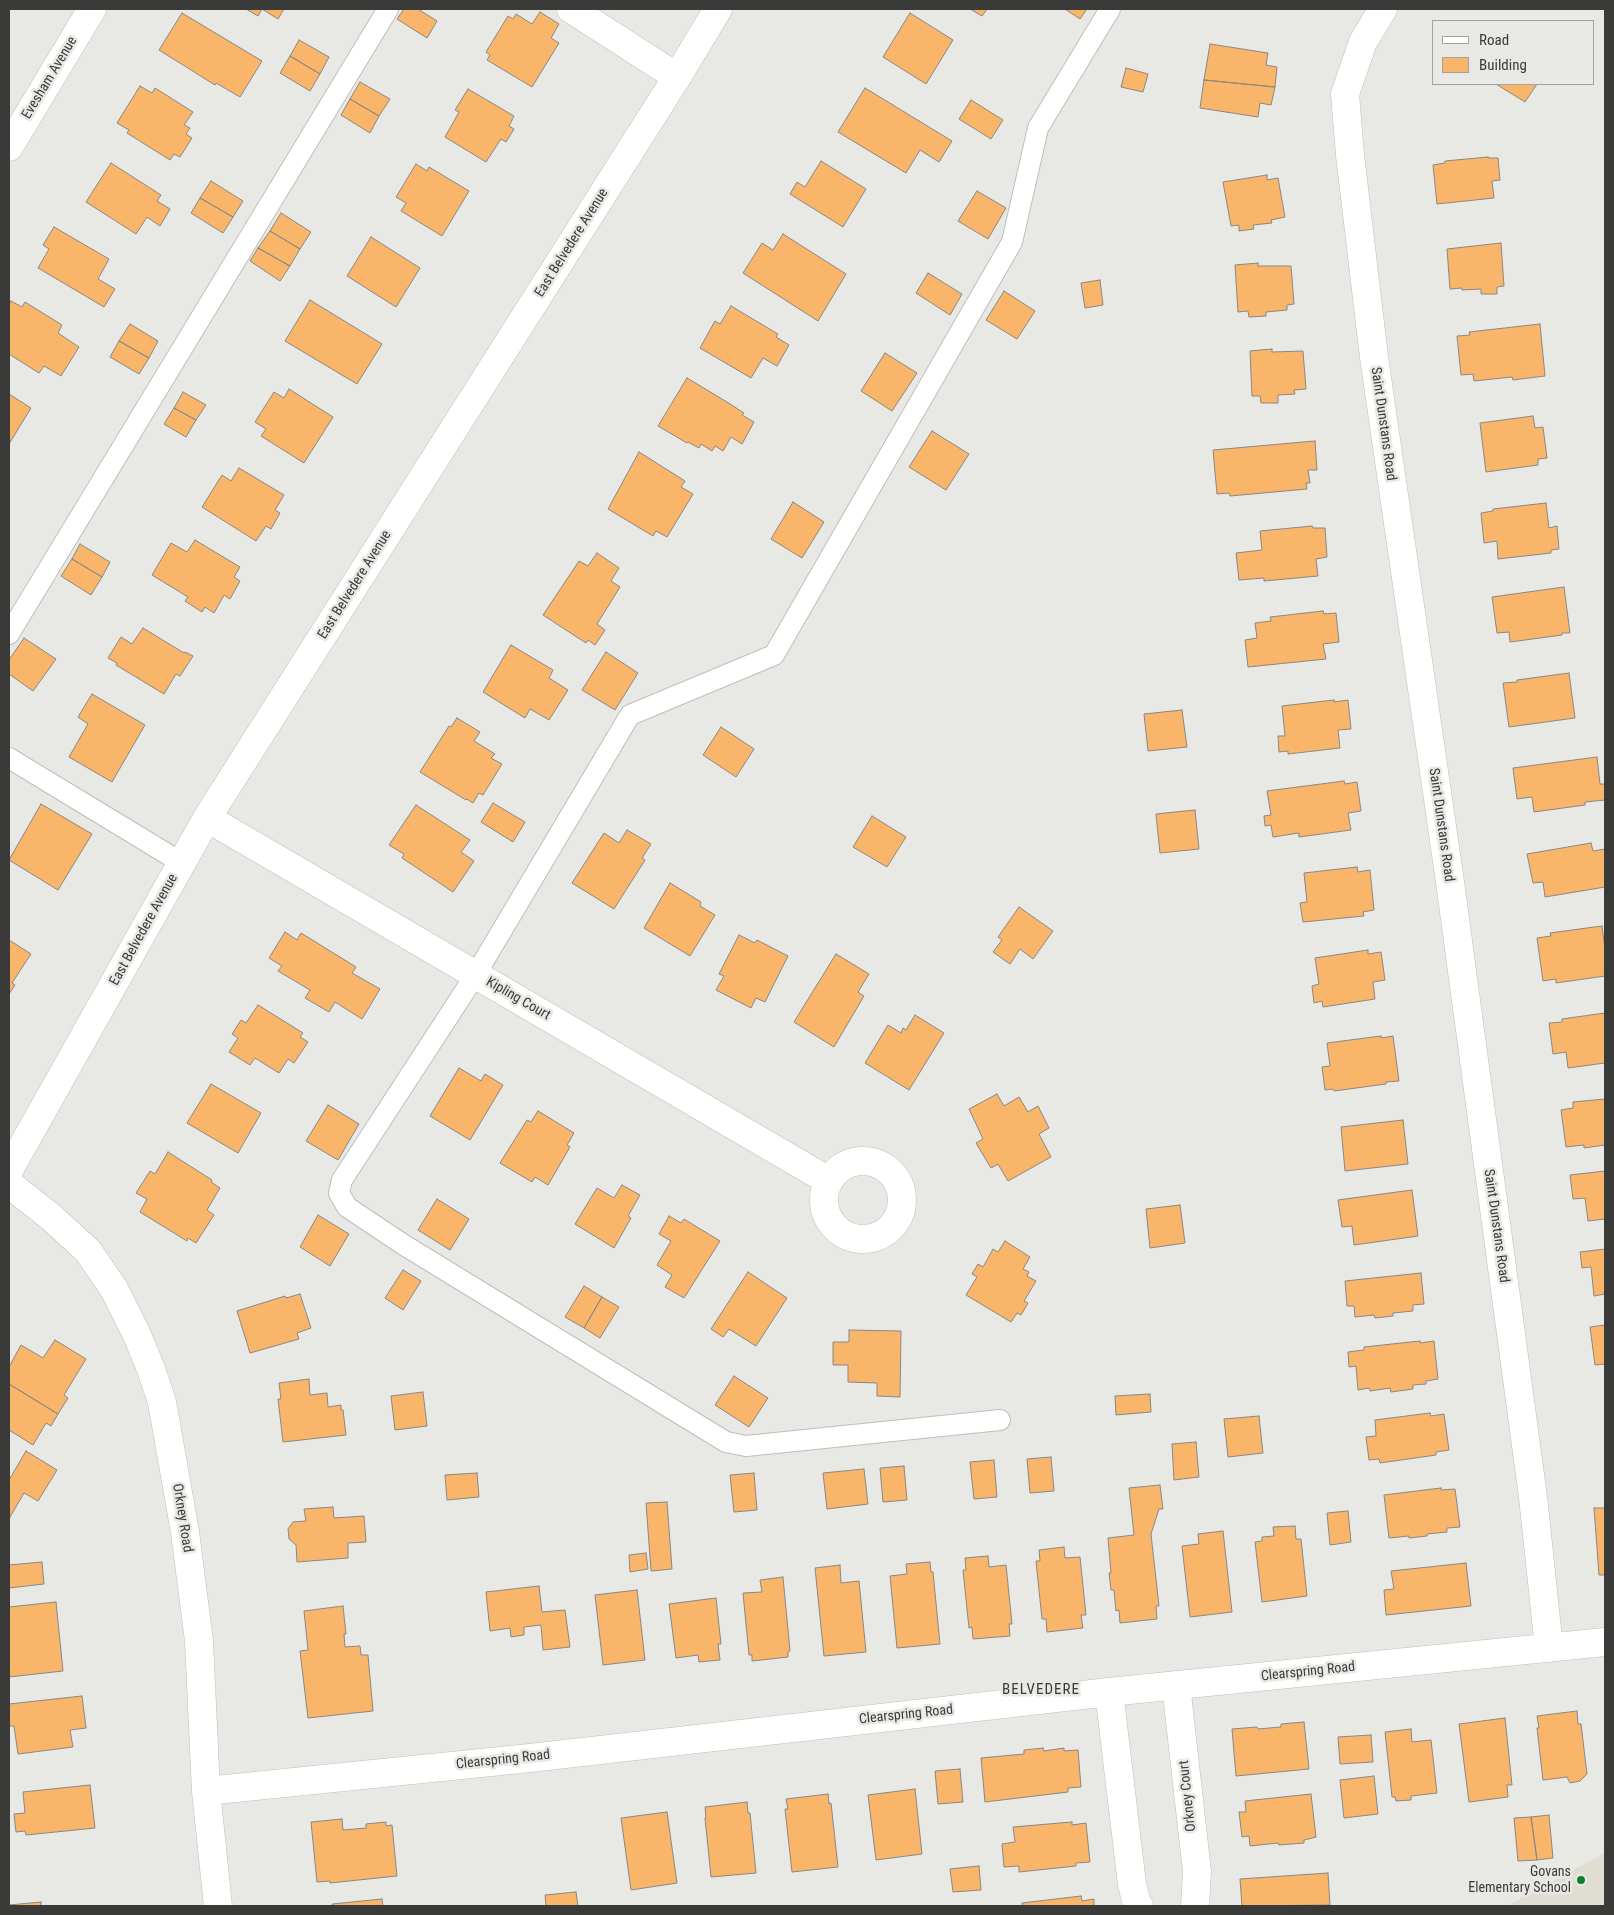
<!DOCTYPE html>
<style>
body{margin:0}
#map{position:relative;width:1614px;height:1915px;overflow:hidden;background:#e8e8e4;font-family:"Roboto Condensed",sans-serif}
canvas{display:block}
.frame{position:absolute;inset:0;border:10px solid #3a3a39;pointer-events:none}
.legend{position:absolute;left:1432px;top:20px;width:162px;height:65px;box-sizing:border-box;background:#e8e8e4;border:1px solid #a2a2a0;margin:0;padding:6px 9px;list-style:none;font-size:15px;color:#3a3a39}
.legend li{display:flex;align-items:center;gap:10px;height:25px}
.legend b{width:25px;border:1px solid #a2a2a0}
</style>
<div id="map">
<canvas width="1614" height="1915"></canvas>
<div class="frame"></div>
<ul class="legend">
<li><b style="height:6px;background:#fff"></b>Road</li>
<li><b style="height:14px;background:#f9b66a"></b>Building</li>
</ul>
</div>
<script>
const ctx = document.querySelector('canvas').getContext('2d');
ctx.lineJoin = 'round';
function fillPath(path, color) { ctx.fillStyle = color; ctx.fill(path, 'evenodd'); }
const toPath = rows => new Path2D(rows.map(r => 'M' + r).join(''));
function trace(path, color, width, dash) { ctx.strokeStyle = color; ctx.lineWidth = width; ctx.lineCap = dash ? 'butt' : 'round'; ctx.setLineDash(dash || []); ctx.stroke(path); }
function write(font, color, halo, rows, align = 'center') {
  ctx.font = font + ' "Roboto Condensed",sans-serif'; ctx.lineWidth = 5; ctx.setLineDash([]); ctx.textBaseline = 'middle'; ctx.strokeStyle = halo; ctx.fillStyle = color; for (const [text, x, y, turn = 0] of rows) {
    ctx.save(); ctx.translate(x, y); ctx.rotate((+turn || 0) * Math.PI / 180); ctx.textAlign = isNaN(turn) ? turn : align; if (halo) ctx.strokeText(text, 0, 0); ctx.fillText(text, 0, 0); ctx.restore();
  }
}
const built = toPath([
 [1605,1853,1605,1906,1507,1906]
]);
const building = toPath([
 [246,9,262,9,258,16,246,9],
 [262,9,284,9,278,19,262,9],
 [404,9,418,9,437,21,427,38,397,19,404,9],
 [970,9,987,9,982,16,970,9],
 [1065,9,1087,9,1080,19,1065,9],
 [540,12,559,24,551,38,559,43,532,87,487,60,490,55,486,52,508,16,513,19,516,14,532,24,540,12],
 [182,13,262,61,240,97,216,83,215,85,159,50,182,13],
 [910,13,953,40,926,84,883,57,910,13],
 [299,40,329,57,320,74,290,56,299,40],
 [1210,44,1268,53,1266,65,1277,67,1275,87,1204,80,1210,44],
 [290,56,320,74,310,91,280,73,290,56],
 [1126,68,1148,74,1143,92,1121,87,1126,68],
 [1204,80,1275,87,1271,105,1260,103,1258,117,1200,108,1204,80],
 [360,82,390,99,379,116,350,99,360,82],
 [1496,84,1537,84,1525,102,1496,84],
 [140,86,152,93,155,88,193,112,184,125,190,128,186,134,192,138,180,157,174,154,170,160,127,133,129,130,117,123,140,86],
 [865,88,952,141,939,162,920,150,906,173,838,132,865,88],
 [468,89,514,116,509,126,514,129,506,142,501,139,486,162,445,137,459,112,455,110,468,89],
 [350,99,379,116,370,133,341,115,350,99],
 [971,100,1003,120,991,139,959,119,971,100],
 [1488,157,1488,158,1498,158,1500,180,1492,181,1494,198,1437,204,1433,165,1445,163,1445,161,1488,157],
 [821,161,866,189,843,227,790,194,797,182,805,187,821,161],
 [111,163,161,195,157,201,170,209,160,226,147,217,136,234,86,202,111,163],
 [416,164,427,171,429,167,469,191,442,236,401,211,406,203,396,197,416,164],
 [1267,175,1267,180,1278,178,1285,217,1271,220,1272,223,1253,225,1254,229,1239,231,1239,225,1231,226,1223,182,1267,175],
 [211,181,243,201,233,217,200,198,211,181],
 [977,191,1006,208,988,239,958,221,977,191],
 [200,198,233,217,223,233,191,213,200,198],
 [281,213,311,232,300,249,270,231,281,213],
 [54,227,109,259,98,279,115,289,104,307,38,268,49,249,43,245,54,227],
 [270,231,300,249,290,266,258,248,270,231],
 [783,234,846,274,818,321,743,273,762,243,773,250,783,234],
 [371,237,420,268,396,307,347,276,371,237],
 [1501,243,1504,286,1497,287,1497,294,1481,294,1481,289,1462,290,1462,288,1450,289,1447,249,1501,243],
 [258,248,290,266,280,281,250,261,258,248],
 [1258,263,1258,266,1291,266,1294,304,1287,305,1287,310,1266,312,1266,316,1249,317,1248,311,1238,312,1235,265,1258,263],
 [928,273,962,294,950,315,916,293,928,273],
 [1100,280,1103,305,1085,308,1081,283,1100,280],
 [1004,291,1035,311,1017,339,986,320,1004,291],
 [310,300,382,344,357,384,285,341,310,300],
 [11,301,22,307,25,302,62,325,58,333,79,347,61,376,44,366,39,373,9,354,9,305,11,301],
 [731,306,778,334,776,337,789,345,777,366,763,358,751,378,700,348,715,321,720,324,731,306],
 [130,324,158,341,149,358,119,341,130,324],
 [1540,324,1545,376,1513,380,1512,377,1474,381,1473,374,1461,375,1457,336,1470,335,1469,332,1540,324],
 [119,341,149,358,139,374,110,357,119,341],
 [1272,349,1272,352,1303,351,1306,389,1294,390,1295,394,1278,395,1278,403,1261,403,1260,396,1252,396,1250,351,1272,349],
 [885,353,917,373,892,411,861,391,885,353],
 [687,378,727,402,744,413,742,415,754,422,742,444,731,437,723,451,715,446,712,451,701,444,699,448,688,442,687,443,658,426,687,378],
 [289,389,333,417,304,463,261,436,266,429,255,422,274,392,284,398,289,389],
 [183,392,206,405,196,420,174,408,183,392],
 [9,394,31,408,9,444,9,394],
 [174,408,196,420,186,437,164,424,174,408],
 [1533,416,1535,428,1543,427,1547,458,1538,459,1538,465,1486,472,1480,423,1533,416],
 [932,431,969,454,946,490,909,467,932,431],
 [1315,441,1317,470,1308,470,1310,483,1306,483,1307,489,1230,496,1229,493,1217,494,1213,450,1315,441],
 [639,452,685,481,681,487,693,494,667,537,656,531,653,536,608,509,639,452],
 [239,468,284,495,275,510,280,513,271,529,266,526,256,541,202,507,222,475,231,481,239,468],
 [793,502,824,522,802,558,771,539,793,502],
 [1546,503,1549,528,1557,526,1559,549,1551,550,1551,553,1498,559,1497,541,1484,543,1481,513,1493,511,1493,509,1546,503],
 [1312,526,1313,528,1325,528,1327,557,1316,559,1318,576,1264,581,1264,578,1239,580,1236,553,1262,550,1260,531,1312,526],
 [195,540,240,567,234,577,240,581,230,599,224,595,214,613,205,607,202,612,185,601,188,597,152,575,171,543,187,552,195,540],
 [80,544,110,562,102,577,72,559,80,544],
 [597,553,619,568,611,581,620,587,597,624,605,630,595,645,588,640,586,643,543,615,579,561,588,566,597,553],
 [72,559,102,577,91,595,61,576,72,559],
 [1564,587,1570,633,1562,633,1562,635,1510,642,1509,632,1497,633,1492,597,1564,587],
 [1323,611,1324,614,1336,613,1339,642,1323,644,1326,659,1248,667,1245,640,1257,638,1255,623,1271,621,1270,617,1323,611],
 [143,628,184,653,185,652,193,656,180,676,176,674,164,694,116,665,117,663,108,658,121,637,132,644,143,628],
 [24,638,56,659,33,691,9,674,9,660,24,638],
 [511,645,553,670,549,678,568,690,549,720,530,709,525,718,483,692,511,645],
 [606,652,638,673,615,710,582,690,606,652],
 [1569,673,1575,718,1509,727,1503,683,1517,682,1517,680,1569,673],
 [92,694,145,725,112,782,69,757,88,724,78,717,92,694],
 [1334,700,1334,702,1348,700,1351,729,1338,730,1340,748,1288,754,1288,751,1279,752,1278,736,1285,736,1282,706,1334,700],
 [1182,710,1187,747,1148,751,1144,714,1182,710],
 [457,718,480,732,474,741,495,754,491,758,502,764,483,795,479,793,473,803,467,799,466,800,420,772,449,726,451,727,457,718],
 [721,727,754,749,736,777,703,755,721,727],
 [1597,757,1600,784,1605,784,1605,800,1585,802,1585,805,1534,812,1532,797,1517,799,1513,768,1597,757],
 [1344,781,1345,784,1357,782,1361,811,1348,813,1351,830,1299,837,1299,833,1273,837,1271,825,1265,826,1264,816,1271,815,1267,791,1344,781],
 [493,803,525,822,513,842,481,822,493,803],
 [41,804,92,834,58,890,9,860,41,804],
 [416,805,470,840,461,852,474,861,453,892,402,858,404,854,389,845,416,805],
 [1195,810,1199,849,1160,853,1156,814,1195,810],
 [872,816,906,837,887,867,853,847,872,816],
 [627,830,651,844,642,858,645,860,614,909,572,883,604,833,619,843,627,830],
 [1591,843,1593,851,1605,849,1605,887,1545,897,1543,882,1533,883,1527,854,1591,843],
 [1357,867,1358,872,1370,870,1374,910,1363,912,1364,916,1303,922,1300,903,1307,902,1304,873,1357,867],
 [670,883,701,902,700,906,715,915,690,956,644,928,670,883],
 [1019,907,1053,931,1033,959,1020,949,1010,964,993,952,1002,940,998,937,1019,907],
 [1602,926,1605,949,1605,976,1556,983,1556,979,1543,981,1537,938,1551,936,1550,933,1602,926],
 [285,932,297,940,301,933,356,967,352,973,380,989,362,1019,335,1002,329,1012,305,998,310,990,278,971,282,966,269,958,285,932],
 [739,935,755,943,757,940,788,956,765,1002,756,998,751,1008,716,990,724,976,719,974,739,935],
 [9,940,31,954,12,983,15,985,9,994,9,940],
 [1368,950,1368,954,1381,952,1385,980,1373,982,1375,999,1323,1007,1322,1001,1314,1003,1312,986,1319,984,1315,958,1368,950],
 [836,954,869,974,858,992,864,996,834,1047,794,1022,836,954],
 [258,1005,303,1033,300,1037,308,1042,294,1063,288,1059,279,1073,255,1058,250,1065,229,1052,238,1038,232,1034,241,1020,246,1023,258,1005],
 [1605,1013,1605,1063,1568,1068,1566,1052,1553,1054,1549,1023,1562,1022,1562,1019,1605,1013],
 [915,1015,944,1033,909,1090,865,1063,888,1025,901,1033,903,1028,906,1030,915,1015],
 [1381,1036,1381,1038,1393,1036,1399,1081,1386,1082,1386,1084,1334,1091,1333,1089,1325,1090,1322,1067,1330,1066,1327,1043,1381,1036],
 [459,1068,481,1081,485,1074,503,1085,470,1140,430,1116,459,1068],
 [211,1084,261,1113,238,1153,187,1123,211,1084],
 [997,1094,1004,1106,1019,1097,1028,1112,1038,1106,1049,1128,1039,1134,1051,1157,1008,1181,998,1164,991,1168,976,1143,983,1139,969,1109,997,1094],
 [1605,1099,1605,1145,1584,1148,1584,1145,1566,1147,1561,1110,1573,1108,1573,1102,1605,1099],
 [328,1105,359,1124,338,1160,306,1141,328,1105],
 [538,1111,574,1133,567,1145,570,1147,548,1185,535,1177,532,1182,500,1163,527,1120,531,1122,538,1111],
 [1403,1120,1408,1164,1345,1171,1341,1127,1403,1120],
 [168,1152,212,1180,211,1182,220,1188,207,1210,214,1215,196,1243,188,1238,187,1241,140,1212,147,1199,136,1193,150,1171,155,1174,168,1152],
 [1605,1171,1605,1219,1588,1221,1585,1198,1573,1199,1570,1175,1605,1171],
 [622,1185,640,1195,628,1216,631,1218,614,1248,575,1224,597,1188,614,1198,622,1185],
 [1412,1190,1418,1236,1354,1245,1352,1226,1342,1227,1338,1200,1412,1190],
 [437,1199,469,1219,450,1250,418,1230,437,1199],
 [1180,1205,1185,1243,1150,1248,1146,1209,1180,1205],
 [318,1215,349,1234,330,1266,300,1247,318,1215],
 [669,1216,681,1223,684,1219,720,1241,684,1298,665,1287,672,1275,657,1265,671,1241,659,1234,669,1216],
 [1005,1241,1030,1257,1023,1269,1029,1272,1027,1276,1036,1281,1024,1301,1028,1303,1021,1315,1017,1313,1011,1322,966,1295,977,1277,972,1274,978,1264,983,1267,993,1249,998,1252,1005,1241],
 [1605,1249,1605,1294,1594,1296,1591,1267,1582,1268,1580,1252,1605,1249],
 [403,1270,421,1281,403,1310,385,1298,403,1270],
 [748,1272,787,1298,756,1346,729,1329,723,1337,711,1329,748,1272],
 [1421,1273,1424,1304,1413,1305,1413,1311,1393,1313,1393,1316,1375,1318,1374,1315,1355,1317,1354,1306,1347,1306,1345,1281,1421,1273],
 [584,1286,602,1297,584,1328,565,1317,584,1286],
 [300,1294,311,1328,297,1333,299,1339,250,1353,237,1311,285,1296,286,1298,300,1294],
 [602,1297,619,1307,600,1338,584,1328,602,1297],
 [1605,1325,1605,1364,1595,1365,1590,1327,1605,1325],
 [849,1330,901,1331,900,1397,877,1396,877,1383,848,1382,848,1365,833,1365,833,1342,849,1342,849,1330],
 [55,1340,86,1359,64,1395,68,1398,58,1414,9,1384,9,1367,21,1345,43,1358,55,1340],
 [1420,1341,1420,1343,1434,1341,1438,1379,1426,1381,1426,1384,1413,1385,1413,1389,1391,1392,1390,1388,1370,1391,1369,1388,1358,1390,1356,1366,1349,1367,1348,1352,1364,1350,1364,1347,1420,1341],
 [734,1376,768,1398,749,1427,715,1405,734,1376],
 [309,1379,310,1395,327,1393,328,1407,341,1405,341,1410,343,1410,346,1435,283,1442,278,1399,281,1399,279,1383,309,1379],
 [9,1384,58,1414,51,1426,46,1423,33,1445,9,1430,9,1384],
 [423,1392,427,1426,395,1430,391,1396,423,1392],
 [1150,1394,1151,1412,1116,1415,1115,1396,1150,1394],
 [1430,1413,1431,1416,1444,1414,1449,1450,1436,1452,1436,1455,1380,1463,1379,1459,1369,1460,1366,1437,1376,1436,1375,1420,1430,1413],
 [1259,1416,1263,1453,1228,1457,1224,1419,1259,1416],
 [1196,1442,1199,1477,1174,1480,1172,1444,1196,1442],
 [26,1451,57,1470,38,1501,24,1493,9,1519,9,1480,26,1451],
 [1051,1457,1054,1491,1030,1493,1027,1459,1051,1457],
 [994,1460,997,1497,974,1499,970,1462,994,1460],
 [904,1466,907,1500,883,1502,880,1468,904,1466],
 [864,1469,868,1504,827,1509,823,1473,864,1469],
 [477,1473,479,1497,447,1500,445,1475,477,1473],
 [754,1473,757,1510,734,1512,730,1475,754,1473],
 [1160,1485,1163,1509,1159,1509,1151,1534,1159,1606,1156,1606,1157,1619,1120,1623,1119,1610,1116,1611,1114,1590,1111,1590,1109,1573,1111,1573,1108,1538,1134,1535,1129,1488,1160,1485],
 [1441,1488,1441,1490,1455,1489,1460,1527,1447,1528,1447,1532,1427,1534,1427,1536,1409,1538,1409,1536,1389,1538,1384,1495,1441,1488],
 [667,1502,672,1569,651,1571,646,1503,667,1502],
 [333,1507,334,1518,364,1516,366,1542,348,1543,348,1558,297,1562,296,1545,289,1539,288,1529,293,1522,306,1521,304,1509,333,1507],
 [1594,1508,1605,1508,1605,1575,1599,1575,1594,1508],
 [1348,1511,1351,1542,1330,1545,1327,1513,1348,1511],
 [1295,1526,1296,1539,1301,1539,1307,1596,1262,1602,1255,1542,1262,1541,1262,1537,1274,1536,1273,1527,1295,1526],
 [1223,1531,1232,1612,1190,1617,1182,1546,1199,1544,1198,1534,1223,1531],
 [1064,1547,1065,1558,1080,1557,1086,1615,1081,1615,1083,1628,1047,1632,1046,1619,1042,1619,1036,1561,1040,1561,1039,1550,1064,1547],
 [646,1553,648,1569,630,1572,629,1555,646,1553],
 [988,1556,989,1567,1006,1565,1012,1624,1009,1624,1010,1636,973,1639,972,1627,969,1628,963,1570,966,1570,965,1558,988,1556],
 [42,1562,44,1584,9,1588,9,1565,42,1562],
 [930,1562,931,1572,933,1572,940,1644,897,1648,890,1576,907,1574,906,1564,930,1562],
 [1466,1563,1471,1606,1386,1615,1384,1590,1394,1589,1391,1571,1466,1563],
 [840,1565,841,1583,859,1581,866,1652,824,1656,815,1568,840,1565],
 [783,1577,790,1651,788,1652,788,1657,752,1661,752,1655,749,1655,743,1593,762,1592,760,1580,783,1577],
 [539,1586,542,1612,565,1610,570,1647,543,1650,541,1625,524,1627,524,1635,511,1637,510,1628,490,1631,486,1592,539,1586],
 [637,1590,645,1660,603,1665,595,1595,637,1590],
 [716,1598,721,1644,718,1644,720,1660,699,1662,698,1655,676,1658,669,1604,716,1598],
 [56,1602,63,1671,9,1677,9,1607,56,1602],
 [343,1606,346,1634,344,1634,345,1647,360,1646,361,1655,368,1655,373,1711,308,1718,300,1651,308,1650,304,1611,343,1606],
 [82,1696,86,1728,70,1730,73,1747,18,1754,14,1726,9,1726,9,1704,82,1696],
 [1577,1711,1578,1724,1581,1724,1587,1774,1580,1781,1570,1783,1567,1777,1543,1780,1537,1728,1539,1728,1537,1716,1577,1711],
 [1505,1718,1512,1785,1507,1785,1508,1797,1469,1802,1459,1724,1505,1718],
 [1304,1722,1309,1769,1236,1776,1232,1729,1257,1727,1258,1729,1281,1727,1281,1724,1304,1722],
 [1411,1729,1412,1742,1431,1740,1437,1793,1411,1796,1411,1800,1396,1801,1395,1797,1392,1797,1385,1732,1411,1729],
 [1371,1735,1373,1762,1340,1764,1338,1737,1371,1735],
 [1043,1748,1044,1751,1064,1748,1064,1751,1078,1750,1081,1787,1068,1788,1068,1792,985,1802,981,1758,1024,1754,1024,1750,1043,1748],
 [960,1769,963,1802,938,1804,935,1771,960,1769],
 [1374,1776,1378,1814,1344,1818,1340,1780,1374,1776],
 [90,1785,95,1828,26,1835,25,1831,16,1832,14,1814,25,1813,23,1792,90,1785],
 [915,1789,922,1854,876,1860,868,1795,915,1789],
 [828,1794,829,1804,831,1803,838,1867,792,1872,785,1809,788,1809,786,1799,828,1794],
 [1311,1794,1316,1837,1304,1840,1304,1843,1279,1845,1278,1843,1250,1846,1249,1836,1242,1837,1239,1812,1246,1812,1245,1801,1311,1794],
 [747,1802,748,1813,750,1813,756,1873,711,1877,705,1818,706,1818,705,1807,747,1802],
 [667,1812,677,1883,631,1890,621,1818,667,1812],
 [1549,1815,1553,1858,1537,1860,1531,1817,1549,1815],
 [1531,1817,1537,1860,1518,1861,1514,1818,1531,1817],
 [342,1819,343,1830,366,1828,366,1824,386,1822,386,1826,392,1825,397,1876,330,1883,330,1881,317,1882,311,1822,342,1819],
 [1072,1822,1072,1825,1086,1823,1090,1862,1076,1863,1076,1866,1019,1872,1019,1866,1004,1867,1002,1844,1015,1842,1013,1827,1072,1822],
 [979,1866,981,1890,953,1892,950,1869,979,1866],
 [1328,1873,1330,1905,1242,1906,1240,1879,1328,1873],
 [576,1892,578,1906,546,1906,545,1895,576,1892],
 [1081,1896,1082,1901,1094,1899,1094,1906,1022,1906,1022,1903,1081,1896],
 [382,1899,383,1906,332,1906,332,1904,382,1899],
 [41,1902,41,1906,9,1906,9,1905,41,1902]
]);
const lane = toPath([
 [9,634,388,9],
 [9,758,182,863],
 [1000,1420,746,1446,726,1442,404,1245,347,1207,339,1193,342,1180,476,974,630,715,774,655,1012,242,1038,128,1110,9]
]);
const street = toPath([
 [571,9,677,77],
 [1383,9,1363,42,1345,94,1350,155,1374,357,1450,882,1533,1497,1549,1648],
 [9,147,92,9],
 [207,818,829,1181],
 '824 1200a39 39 0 1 1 78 0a39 39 0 1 1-78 0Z',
 [9,1184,51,1217,88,1251,114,1289,137,1335,151,1369,162,1402,185,1532,199,1641,206,1791,218,1906],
 [1176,1685,1197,1872,1195,1906],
 [1109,1692,1132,1884,1137,1904,1139,1906],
 [206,1791,530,1758,1109,1692,1605,1642]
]);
const secondary = toPath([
 [9,1170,207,818,677,77,718,9]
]);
const markers = [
 [1581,1880,5,"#117d32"]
];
const streetNames = [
 ["Evesham Avenue",50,78,-59],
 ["East Belvedere Avenue",572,243,-58],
 ["Saint Dunstans Road",1383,424,82],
 ["East Belvedere Avenue",355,585,-58],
 ["Saint Dunstans Road",1441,825,82],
 ["East Belvedere Avenue",144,930,-61],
 ["Kipling Court",518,999,30],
 ["Saint Dunstans Road",1496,1226,82],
 ["Orkney Road",182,1518,81],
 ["Clearspring Road",1308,1672,-6],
 ["Clearspring Road",906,1715,-6],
 ["Clearspring Road",503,1760,-6],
 ["Orkney Court",1188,1796,-96]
];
const poiNames = [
 ["Govans",1571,1872],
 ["Elementary School",1571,1888]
];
const neighbourhoodNames = [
 ["BELVEDERE",1041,1690]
];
fillPath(built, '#e0ded3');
fillPath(building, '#f9b66a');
trace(building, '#898784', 1);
trace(lane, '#bfbebb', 22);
trace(street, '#bfbebb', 29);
trace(secondary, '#bfbebb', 29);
trace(lane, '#fff', 20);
trace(street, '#fff', 28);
trace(secondary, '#fff', 28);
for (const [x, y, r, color] of markers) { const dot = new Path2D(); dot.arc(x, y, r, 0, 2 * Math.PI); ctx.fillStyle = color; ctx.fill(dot); trace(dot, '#e8e8e4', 2); }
write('14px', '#3a3a39', '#e8e8e4', streetNames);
write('14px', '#3a3a39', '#e8e8e4', poiNames, 'right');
ctx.letterSpacing = '1px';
write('15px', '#3a3a39', '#e8e8e4', neighbourhoodNames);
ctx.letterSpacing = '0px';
</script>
